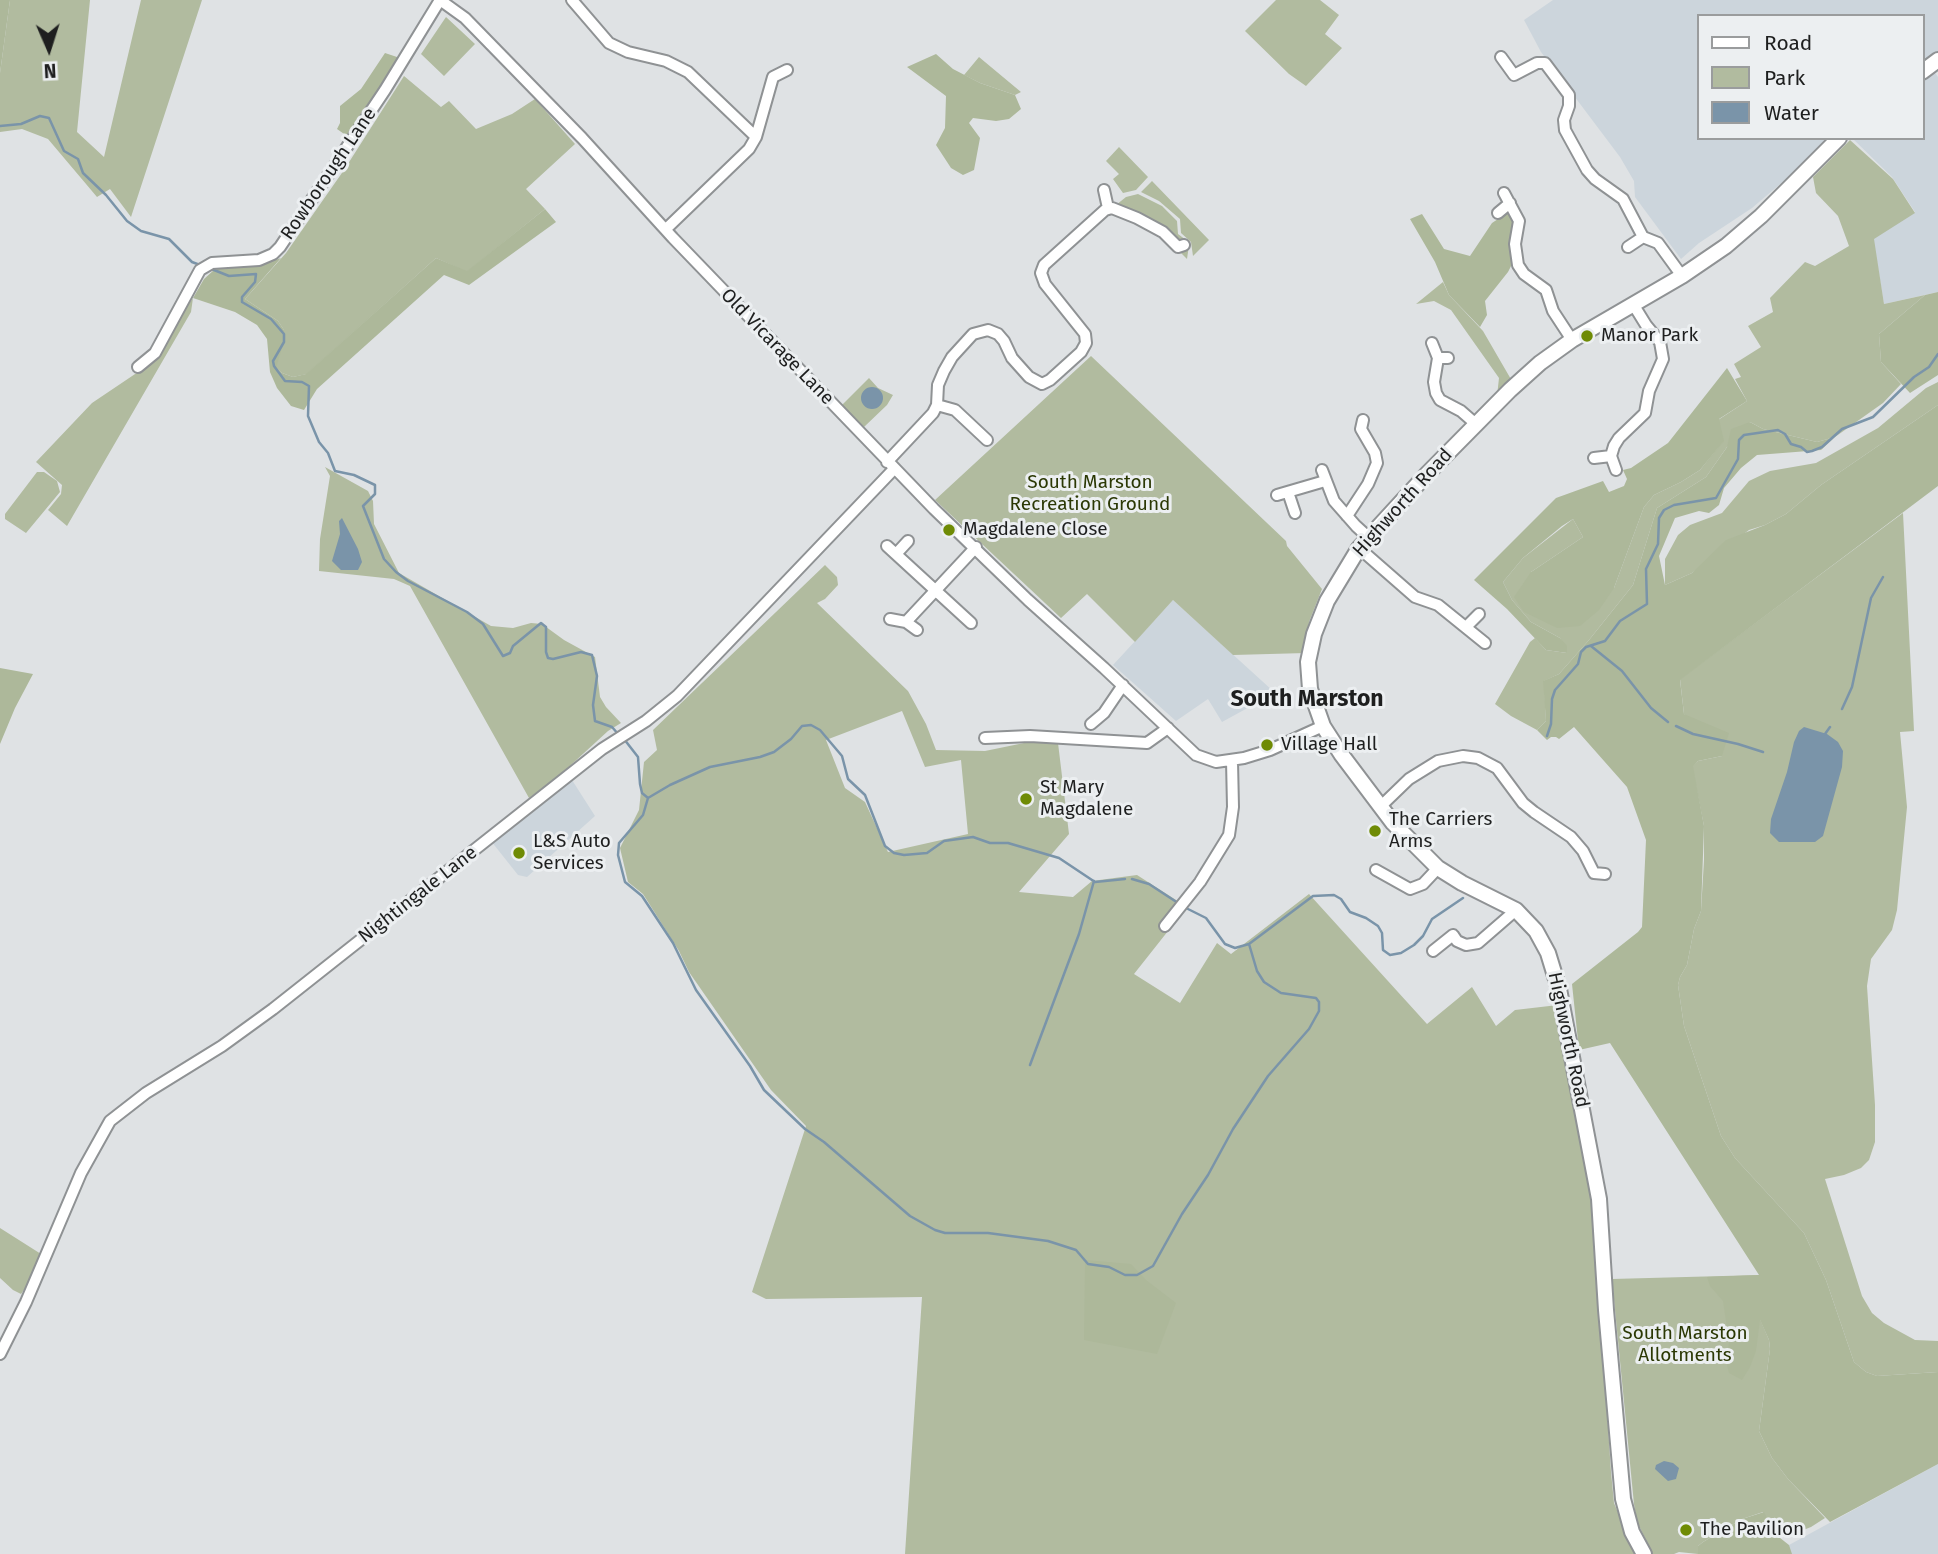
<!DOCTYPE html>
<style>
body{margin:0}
#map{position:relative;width:1938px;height:1554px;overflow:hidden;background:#dfe2e4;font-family:"Fira Sans",sans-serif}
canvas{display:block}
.legend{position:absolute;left:1697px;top:14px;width:228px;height:126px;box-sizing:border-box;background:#eceff1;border:2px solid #9a9c9d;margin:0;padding:9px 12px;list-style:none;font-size:21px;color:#1e1f1f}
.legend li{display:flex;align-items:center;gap:14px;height:35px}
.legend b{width:35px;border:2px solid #9a9c9d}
.north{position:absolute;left:14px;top:14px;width:70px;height:70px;-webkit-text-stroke:5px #eceff1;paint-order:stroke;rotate:177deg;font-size:19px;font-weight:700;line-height:28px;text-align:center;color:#1e1f1f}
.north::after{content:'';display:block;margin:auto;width:24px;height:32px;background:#1e1f1f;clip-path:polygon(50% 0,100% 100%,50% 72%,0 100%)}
</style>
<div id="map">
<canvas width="1938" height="1554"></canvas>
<ul class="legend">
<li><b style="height:9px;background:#fff"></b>Road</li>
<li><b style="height:19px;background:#b1bb9f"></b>Park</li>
<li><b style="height:19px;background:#7a94a9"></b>Water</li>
</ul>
<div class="north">N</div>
</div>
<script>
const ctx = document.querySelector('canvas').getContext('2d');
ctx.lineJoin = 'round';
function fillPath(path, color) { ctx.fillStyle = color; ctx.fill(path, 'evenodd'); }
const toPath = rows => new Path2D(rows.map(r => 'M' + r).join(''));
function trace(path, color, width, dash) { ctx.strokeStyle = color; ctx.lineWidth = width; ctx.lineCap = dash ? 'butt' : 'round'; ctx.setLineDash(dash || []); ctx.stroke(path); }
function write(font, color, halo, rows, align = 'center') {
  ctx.font = font + ' "Fira Sans",sans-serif'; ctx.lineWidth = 6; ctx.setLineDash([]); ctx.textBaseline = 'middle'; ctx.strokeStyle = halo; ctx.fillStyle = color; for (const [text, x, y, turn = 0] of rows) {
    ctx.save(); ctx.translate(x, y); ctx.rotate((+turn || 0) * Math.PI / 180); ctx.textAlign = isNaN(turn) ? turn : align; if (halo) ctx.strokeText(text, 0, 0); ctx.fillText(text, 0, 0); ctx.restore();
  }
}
const built = toPath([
 [1553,0,1938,0,1938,53,1922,65,1922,16,1698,16,1698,138,1834,138,1752,208,1699,243,1681,259,1635,197,1634,181,1620,157,1541,52,1524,20],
 [1933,70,1938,77,1938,292,1884,304,1873,238,1915,212,1892,177,1852,138,1922,138,1922,80],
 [1173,600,1273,691,1264,699,1222,722,1208,699,1176,721,1113,665],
 [572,780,595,816,527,877,518,875,491,841],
 [1938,1464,1938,1554,1771,1554,1789,1545]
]);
const green = toPath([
 [10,0,90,0,77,132,104,157,141,0,202,0,131,217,110,189,97,197,48,139,22,129,0,132,0,73],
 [1276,0,1320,0,1339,15,1325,34,1342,48,1306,86,1289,74,1245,31],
 [446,17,475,44,444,76,421,54],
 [979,57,1021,92,1015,95,980,83,964,75],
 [404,76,441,107,449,101,476,129,512,114,535,99,575,144,526,189,545,209,467,272,436,258,307,374,293,377,282,373,276,368,276,364,284,330,278,321,245,299,286,253,344,170],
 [1850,140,1893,179,1915,213,1874,239,1884,304,1925,295,1879,334,1881,362,1901,384,1883,403,1835,437,1817,442,1763,429,1750,422,1727,447,1706,477,1657,508,1633,585,1589,640,1559,674,1544,681,1546,721,1537,730,1511,716,1495,704,1530,642,1535,638,1546,650,1567,653,1560,638,1531,622,1512,600,1503,582,1523,558,1573,519,1583,537,1531,572,1614,588,1644,507,1654,495,1681,482,1700,470,1723,441,1718,420,1747,401,1735,379,1741,377,1734,364,1761,347,1748,326,1773,312,1770,298,1805,262,1815,266,1849,246,1838,216,1816,193,1813,177],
 [1119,147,1148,177,1136,190,1123,193,1113,179,1119,174,1106,161],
 [1152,181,1209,240,1193,256,1191,242,1181,233,1180,219,1159,201,1141,192],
 [1138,194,1162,206,1177,221,1178,234,1186,240,1189,245,1187,259,1179,251,1185,241,1180,240,1148,218,1141,217,1140,214,1116,205,1126,197],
 [1443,282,1449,295,1483,331,1512,381,1497,396,1499,378,1451,310,1434,301,1416,304],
 [193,298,191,312,67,526,48,510,61,494,62,485,36,462,92,403,144,368],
 [1091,356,1286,541,1287,546,1322,589,1309,622,1306,653,1233,655,1173,600,1135,642,1087,594,1061,618,935,500],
 [869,378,878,388,893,395,887,405,864,427,842,405],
 [1938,382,1938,405,1821,485,1786,514,1765,525,1749,530,1692,573,1665,585,1665,559,1678,535,1690,525,1722,513,1749,481,1770,471,1816,463,1878,428,1926,388],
 [325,467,368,491,373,501,374,524,399,573,491,626,513,628,531,623,542,624,564,640,595,657,600,697,606,707,621,723,608,731,560,775,529,798,410,586,394,579,319,571,320,539,330,476],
 [37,472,44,472,57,481,60,492,26,533,5,519,5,514],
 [1903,513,1914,731,1900,732,1907,807,1897,910,1892,930,1871,959,1867,986,1875,1105,1875,1142,1869,1160,1861,1168,1844,1175,1825,1179,1862,1296,1872,1313,1884,1323,1915,1340,1938,1341,1938,1372,1877,1376,1866,1372,1854,1362,1826,1280,1804,1233,1735,1158,1721,1136,1684,1026,1678,985,1680,977,1687,965,1694,929,1701,911,1704,860,1704,826,1692,766,1698,761,1722,756,1684,714,1680,679],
 [825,565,837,577,838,585,825,599,817,603,908,691,926,724,936,750,985,751,1024,743,1058,743,1069,834,1019,892,1073,897,1092,881,1137,875,1187,907,1134,974,1180,1003,1217,943,1231,954,1309,894,1427,1024,1472,987,1496,1026,1515,1010,1558,1005,1591,1172,1611,1472,1614,1503,1635,1554,905,1554,922,1297,766,1299,752,1292,806,1126,771,1090,689,972,679,951,643,894,628,882,620,848,639,810,644,762,657,750,653,730],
 [902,711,925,767,961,760,968,834,888,852,865,802,845,788,826,740],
 [0,1228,41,1254,29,1283,21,1294,13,1290,0,1278],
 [1760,1275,1760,1319,1769,1340,1770,1349,1759,1431,1772,1458,1788,1479,1825,1518,1811,1527,1793,1534,1775,1534,1763,1512,1742,1519,1703,1542,1698,1546,1698,1554,1679,1552,1674,1554,1653,1554,1637,1522,1634,1504,1612,1279]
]);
const forest = toPath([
 [0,0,10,0,0,73],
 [385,53,400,58,347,136,337,129,340,123,340,106,361,89],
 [936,54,953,69,980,83,1015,95,1021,109,1009,119,996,121,973,118,969,123,980,138,974,170,963,175,951,168,936,145,945,128,946,96,907,67],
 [545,209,556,222,469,285,444,275,317,389,304,410,291,406,277,388,270,372,267,339,257,325,235,312,193,298,204,279,214,270,223,267,264,264,281,258,245,299,278,321,284,330,284,341,276,368,282,373,293,377,306,374,436,258,467,271],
 [1507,213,1514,219,1514,260,1508,272,1485,301,1487,315,1480,327,1449,295,1435,262,1410,219,1422,214,1444,249,1470,256,1492,223],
 [1938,292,1938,375,1910,393,1881,362,1879,334,1925,295],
 [1727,368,1747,401,1719,419,1724,441,1700,470,1681,482,1654,495,1644,507,1614,588,1599,610,1580,626,1557,628,1524,612,1514,597,1531,572,1583,537,1573,519,1562,526,1523,558,1503,582,1512,600,1531,622,1560,638,1567,646,1567,653,1546,650,1507,609,1474,580,1556,498,1603,481,1609,492,1624,486,1627,479,1623,470,1631,468,1668,443],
 [1938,405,1938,486,1680,680,1684,714,1729,733,1722,756,1698,761,1693,766,1704,826,1701,911,1694,929,1687,965,1680,977,1678,985,1684,1026,1721,1136,1735,1158,1804,1233,1826,1280,1854,1362,1866,1372,1877,1376,1938,1372,1938,1464,1830,1522,1788,1479,1772,1458,1759,1431,1770,1349,1769,1340,1760,1320,1756,1351,1750,1367,1742,1380,1729,1373,1727,1365,1729,1342,1723,1301,1710,1286,1707,1277,1759,1275,1610,1043,1579,1050,1572,984,1638,932,1642,927,1646,840,1627,787,1574,727,1559,739,1556,737,1551,737,1547,740,1537,730,1546,721,1543,681,1559,674,1589,640,1633,585,1657,508,1706,477,1727,447,1731,429,1750,422,1763,429,1817,442,1835,437,1821,450,1757,455,1741,468,1724,488,1719,505,1709,513,1699,511,1675,518,1659,556,1665,585,1692,573,1726,540,1765,525,1786,514,1821,485],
 [0,668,33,674,15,708,0,744],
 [1085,1260,1131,1264,1146,1280,1176,1303,1157,1354,1084,1340],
 [1764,1512,1775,1534,1789,1545,1792,1554,1698,1554,1698,1546,1703,1542,1742,1519]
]);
const water = toPath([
 '861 398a11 11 0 1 1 22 0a11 11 0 1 1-22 0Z',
 [342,518,358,549,362,562,358,570,341,570,332,561,340,534,339,521],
 [1804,727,1827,734,1838,742,1843,751,1842,767,1823,836,1815,842,1779,842,1770,833,1771,819,1787,772,1794,742,1799,731],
 [1664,1461,1673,1463,1679,1468,1676,1479,1668,1481,1655,1469,1656,1465]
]);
const stream = toPath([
 [0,126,21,124,40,116,49,118,64,151,78,159,83,173,106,195,127,221,141,231,169,239,192,262,200,265],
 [209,268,229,276,256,274,255,282,242,297,242,302,271,319,284,334,284,342,273,361,274,366,285,381,302,382,309,386,308,416,319,442,328,453,335,471,354,475,375,485,375,494,363,506,384,559,396,572,408,581,467,612,483,624,503,656,510,653,513,646,541,623,546,627,546,652,548,658,553,659,581,652,592,655,597,676,593,705,595,721,612,727,619,735],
 [1591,646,1622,671,1651,708,1668,722],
 [1842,709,1852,687,1871,598,1883,577],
 [1676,726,1693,734,1738,744,1763,752],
 [1825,734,1830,727],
 [1547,736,1551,724,1552,699,1555,690,1578,664,1581,652,1586,647,1605,641,1620,621,1647,604,1646,569,1658,544,1659,518,1664,510,1674,505,1716,498,1738,459,1739,440,1744,435,1778,430,1785,434,1791,444,1801,447,1807,452,1812,451,1822,447,1842,429,1873,417,1914,377,1929,367,1938,354],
 [624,739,638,757,640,784,642,793,648,798],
 [648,798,643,815,619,843,618,855,625,882,642,896,673,943,696,990,750,1066,764,1090,805,1129,824,1142,910,1216,935,1230,945,1233,988,1233,1048,1241,1076,1250,1088,1264,1109,1267,1125,1275,1137,1275,1153,1266,1182,1214,1208,1175,1233,1129,1268,1076,1309,1029,1319,1011,1319,1002,1316,998,1281,993,1264,982,1257,971,1249,944],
 [648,798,670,785,710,767,760,757,774,752,791,739,802,726,811,725,820,730,842,756,848,779,865,795,885,846,894,853,904,855,927,853,944,841,973,837,990,843,1008,843,1059,858,1095,882,1125,879],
 [1132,879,1149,884,1178,903],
 [1184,907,1206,918,1225,944,1235,948,1249,944,1313,896,1334,895,1341,899,1350,912,1366,918,1378,926,1382,933,1383,950,1390,955,1401,953,1414,945,1423,936,1432,919,1463,898],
 [1030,1065,1079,934,1094,881]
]);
const minor = toPath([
 [572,0,609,43,628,52,666,61,688,72,756,137],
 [1501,57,1514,75,1537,63,1545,63,1569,95,1569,106,1564,120,1565,130,1587,170,1595,179,1623,199,1643,237,1658,243,1682,276],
 [1104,190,1108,208],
 [1504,193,1519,221,1515,244,1518,265,1524,274,1546,290,1553,311,1572,340],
 [1498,213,1510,203],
 [666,229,749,149,756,137,773,77,787,70],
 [1628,247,1643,237],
 [1432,343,1438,358],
 [1448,358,1438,358,1434,382,1436,393,1440,400,1461,411,1477,425],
 [138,367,155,353,200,270,212,263,259,260,273,254,280,247,385,90,440,0,465,18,582,138,673,238,934,509,1028,600,1104,668,1196,755,1216,762,1244,758,1270,750,1323,726],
 [937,405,955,410,987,440],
 [1594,458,1611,456],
 [887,462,933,413,937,405,938,385,944,371,952,357,973,334,988,330,998,334,1004,341,1012,358,1029,377,1042,384,1050,380,1081,352,1086,343,1085,334,1045,284,1041,273,1044,265,1105,210,1112,208,1137,218,1163,232,1178,247,1184,245],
 [1322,470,1334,501,1356,526,1368,537],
 [1616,470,1611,456,1614,446,1619,438,1645,413,1649,391,1663,359,1660,342,1646,325,1633,304],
 [1288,492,1295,513],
 [1277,495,1325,481],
 [1347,516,1368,484,1377,463,1375,453,1361,429,1363,420],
 [887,546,971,623],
 [1359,548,1415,597,1438,605,1485,643],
 [896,554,908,541],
 [890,619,906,622,917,630],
 [906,622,976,547],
 [1466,627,1479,614],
 [1091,724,1104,713,1123,685],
 [985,738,1030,736,1147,743,1168,728],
 [1380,807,1409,779,1438,761,1463,756,1478,758,1497,768,1523,803,1534,812,1571,837,1583,851,1594,873,1605,874],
 [1376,870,1410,889,1423,884,1438,868],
 [1165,926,1200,882,1229,835,1233,807,1232,761],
 [1433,951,1453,935,1457,941,1466,945,1478,943,1516,910],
 [0,1354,26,1302,81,1173,110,1121,146,1093,222,1046,273,1009,602,749,646,721,677,696,894,469]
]);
const tertiary = toPath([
 [1922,72,1938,60],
 [1644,1554,1632,1532,1623,1499,1606,1310,1599,1199,1559,989,1548,953,1536,931,1516,910,1462,883,1438,868,1393,823,1341,754,1323,726,1310,689,1308,662,1314,634,1327,601,1359,548,1427,474,1510,390,1540,363,1572,340,1682,276,1726,246,1761,216,1839,138]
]);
const markers = [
 [1587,336,7,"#6f8b05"],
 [949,530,7,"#6f8b05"],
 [1267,745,7,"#6f8b05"],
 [1026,799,7,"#6f8b05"],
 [1375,831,7,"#6f8b05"],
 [519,853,7,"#6f8b05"],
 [1686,1530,7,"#6f8b05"]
];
const streetNames = [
 ["Rowborough Lane",329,174,-56],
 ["Old Vicarage Lane",777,347,46],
 ["Highworth Road",1403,503,-48],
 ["Nightingale Lane",418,895,-38],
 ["Highworth Road",1568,1040,78]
];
const poiNames = [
 ["Manor Park",1601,336],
 ["Magdalene Close",963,530],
 ["Village Hall",1281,745],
 ["St Mary",1040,788],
 ["Magdalene",1040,810],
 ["The Carriers",1389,820],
 ["Arms",1389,842],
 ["L&S Auto",533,842],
 ["Services",533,864],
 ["The Pavilion",1700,1530]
];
const parkNames = [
 ["South Marston",1090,483],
 ["Recreation Ground",1090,505],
 ["South Marston",1685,1334],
 ["Allotments",1685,1356]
];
const quarterNames = [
 ["South Marston",1307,700]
];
fillPath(built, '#ccd5dc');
fillPath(green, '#b1bb9f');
fillPath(forest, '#adb89a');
fillPath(water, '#7a94a9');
trace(stream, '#7a94a9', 2.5);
trace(minor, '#8f9294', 14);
trace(tertiary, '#8f9294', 18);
trace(minor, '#fff', 10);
trace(tertiary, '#fff', 14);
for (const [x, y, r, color] of markers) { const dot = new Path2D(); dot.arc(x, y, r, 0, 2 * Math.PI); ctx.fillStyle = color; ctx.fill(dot); trace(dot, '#eceff1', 2.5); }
write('19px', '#1e1f1f', '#eceff1', streetNames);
write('19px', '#1e1f1f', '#eceff1', poiNames, 'left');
write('19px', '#2b3804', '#eceff1', parkNames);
write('bold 23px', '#1e1f1f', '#eceff1', quarterNames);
</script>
